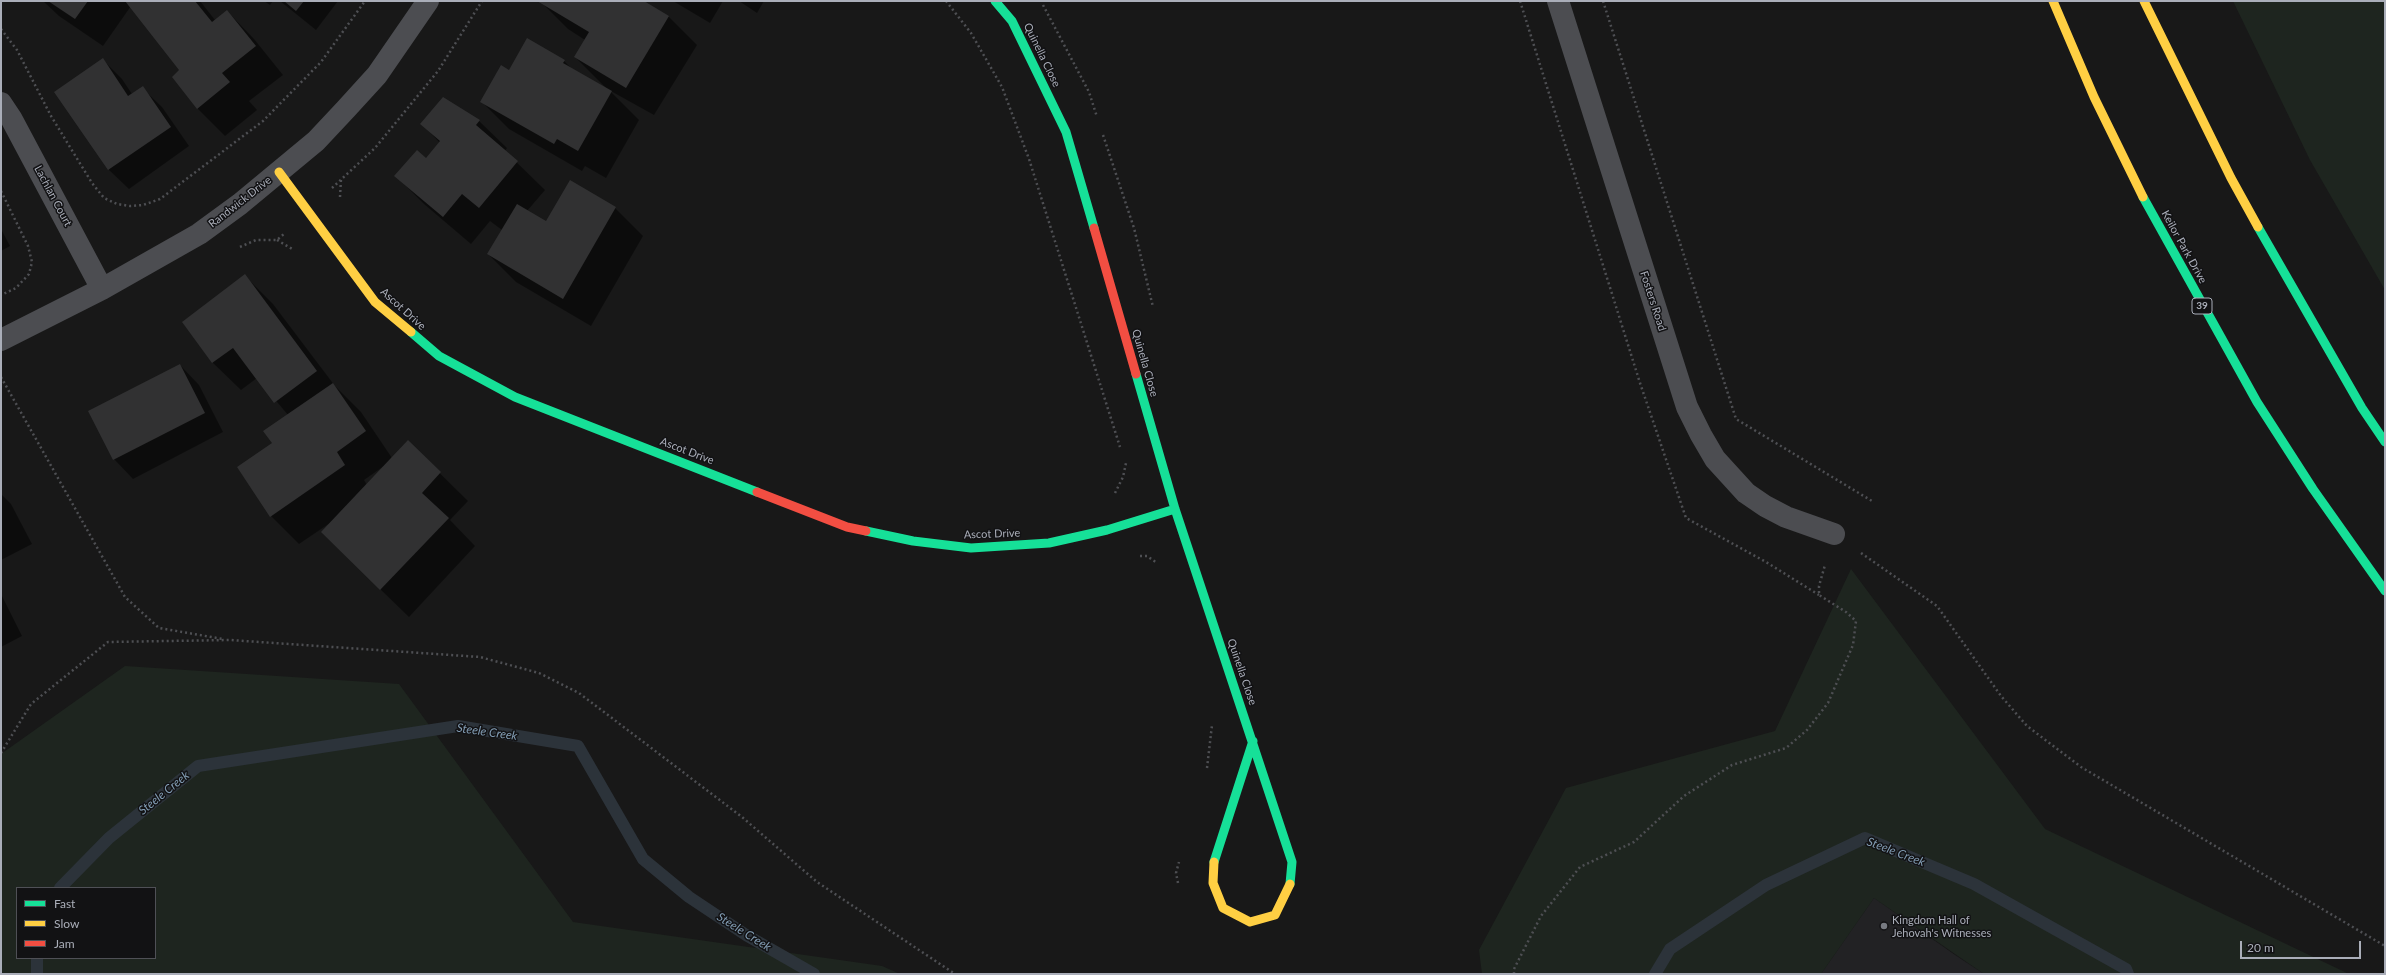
<!DOCTYPE html>
<style>
body{margin:0}
#map{position:relative;width:2386px;height:975px;overflow:hidden;background:#181818;font-family:Lato,sans-serif}
canvas{display:block}
.frame{position:absolute;inset:0;border:2px solid #aaaeb9;pointer-events:none}
.legend{position:absolute;left:16px;top:887px;width:140px;height:72px;box-sizing:border-box;background:#121214;border:1px solid #4f5056;margin:0;padding:5px 7px;list-style:none;font-size:12px;color:#aaaeb9}
.legend li{display:flex;align-items:center;gap:8px;height:20px}
.legend b{width:20px;border:1px solid #4f5056}
.scale{position:absolute;left:2240px;top:941px;width:121px;height:18px;box-sizing:border-box;border:2px solid #aaaeb9;border-top:0;padding-left:5px;font-size:12px;line-height:14px;white-space:nowrap;color:#aaaeb9;-webkit-text-stroke:3px #121214;paint-order:stroke}
</style>
<div id="map">
<canvas width="2386" height="975"></canvas>
<div class="frame"></div>
<ul class="legend">
<li><b style="height:5px;background:#16e098"></b>Fast</li>
<li><b style="height:5px;background:#ffcf43"></b>Slow</li>
<li><b style="height:5px;background:#f24e42"></b>Jam</li>
</ul>
<div class="scale">20 m</div>
</div>
<script>
const ctx = document.querySelector('canvas').getContext('2d');
ctx.lineJoin = 'round';
function fillPath(path, color) { ctx.fillStyle = color; ctx.fill(path, 'evenodd'); }
const toPath = rows => new Path2D(rows.map(r => 'M' + r).join(''));
function trace(path, color, width, dash) { ctx.strokeStyle = color; ctx.lineWidth = width; ctx.lineCap = dash ? 'butt' : 'round'; ctx.setLineDash(dash || []); ctx.stroke(path); }
function write(font, color, halo, rows, align = 'center') {
  ctx.font = font + ' Lato,sans-serif'; ctx.lineWidth = 3; ctx.setLineDash([]); ctx.textBaseline = 'middle'; ctx.strokeStyle = halo; ctx.fillStyle = color; for (const [text, x, y, turn = 0] of rows) {
    ctx.save(); ctx.translate(x, y); ctx.rotate((+turn || 0) * Math.PI / 180); ctx.textAlign = isNaN(turn) ? turn : align; if (halo) ctx.strokeText(text, 0, 0); ctx.fillText(text, 0, 0); ctx.restore();
  }
}
const built = toPath([
 [1874,898,1955,955,1984,974,1821,974]
]);
const green = toPath([
 [2233,1,2385,1,2385,290,2310,160],
 [1851,569,2045,829,2349,974,1984,974,1874,898,1821,974,1482,974,1479,950,1566,788,1775,731],
 [125,666,399,684,573,922,882,966,900,974,1,974,1,754],
 [17,888,155,888,155,958,17,958]
]);
const shadow = toPath([
 [43,1,200,1,215,20,227,11,254,39,283,75,249,101,257,110,225,136,197,108,181,70,131,6,103,46,59,16],
 [264,1,273,1,270,5],
 [280,1,338,1,316,30],
 [540,1,642,1,669,17,697,45,654,115,609,90,639,120,606,178,585,166,582,171,509,129,481,101,509,71,564,61,574,71,606,88,575,57,585,40,568,29],
 [673,1,723,1,710,23],
 [739,1,764,1,757,13],
 [103,60,122,79,132,94,142,88,162,107,189,146,129,189,109,170,56,92],
 [479,121,507,148,505,151,545,190,527,211,546,222,570,182,615,208,643,236,591,326,516,282,488,254,502,230,490,221,471,244,424,204,396,176,426,159,440,143,422,124],
 [1,229,10,246,1,251],
 [245,276,273,304,335,386,361,412,392,458,408,442,468,501,450,520,475,546,409,617,350,560,330,523,299,544,271,516,238,468,273,444,288,415,257,378,241,390,213,363,183,323],
 [384,466,367,485,364,480],
 [180,365,199,385,223,432,133,479,114,459],
 [1,494,11,504,32,544,1,560],
 [1,594,22,636,1,647]
]);
const stream = toPath([
 [60,888,109,838,198,766,458,726,578,746,643,859,689,897,746,935,814,974],
 [37,974,37,958],
 [1655,974,1670,949,1766,885,1865,838,1974,884,2126,969,2128,974]
]);
const building = toPath([
 [48,1,88,1,75,19],
 [125,1,195,1,212,22,227,10,256,46,222,73,230,82,197,109,172,77,179,70],
 [284,1,304,1,296,11],
 [537,1,644,1,669,16,626,88,574,57,589,32],
 [527,38,565,60,563,63,612,91,578,151,557,139,554,144,480,102,501,65,509,70],
 [103,58,128,96,143,86,171,127,108,170,54,92],
 [443,97,480,120,476,125,518,161,479,208,462,194,443,217,394,176,417,150,426,158,440,141,420,124],
 [570,180,616,207,563,299,487,254,517,204,546,221],
 [245,274,317,371,274,403,233,348,212,363,182,322],
 [180,364,205,413,113,460,88,411],
 [333,383,366,431,337,452,345,465,270,517,237,467,272,443,263,431],
 [408,440,441,472,422,493,449,518,380,590,321,532]
]);
const path = toPath([
 [946,1,971,33,1002,87,1029,159,1120,447],
 [1520,1,1640,383,1686,518,1766,562,1819,595],
 [1603,1,1736,419,1872,501],
 [1043,5,1089,92,1097,117],
 [1,29,17,50,51,116,92,183,104,198,117,204,130,206,143,205,160,199,263,121,321,62,365,1],
 [1103,135,1134,228,1153,307],
 [332,188,375,148,438,71,482,1],
 [1,191,28,246,32,262,29,274,16,288,1,295],
 [340,197,341,179],
 [277,240,294,250],
 [240,247,256,240,277,240,285,233],
 [1,377,125,597,159,628,223,639],
 [1115,493,1123,477,1126,463],
 [1861,553,1937,606,2001,696,2027,726,2081,767,2385,946],
 [1140,556,1147,556,1157,563],
 [1,753,31,704,108,642,230,640,480,657,539,673,579,693,742,817,817,882,955,974],
 [1207,768,1212,725],
 [1178,883,1176,873,1179,862],
 [1514,974,1514,969,1541,916,1580,867,1634,842,1684,796,1732,765,1786,748,1807,730,1828,703,1853,645,1856,621,1846,612,1819,595,1819,586,1825,565]
]);
const street = toPath([
 [1558,1,1687,407,1701,435,1715,459,1746,493,1765,506,1786,517,1834,534],
 [1,103,11,118,102,289],
 [1,340,102,289,199,234,240,204,316,141,346,109,377,75,428,1]
]);
const fast = toPath([
 [995,1,1012,21,1066,132,1094,228],
 [2143,197,2257,402,2313,489,2385,591],
 [2258,227,2362,408,2385,442],
 [411,332,439,356,515,397,757,492],
 [1136,374,1175,509,1292,862,1290,884],
 [866,531,913,541,971,548,1049,543,1107,530,1175,509],
 [1214,862,1253,741]
]);
const slow = toPath([
 [2053,1,2094,97,2143,197],
 [2144,1,2231,178,2258,227],
 [279,172,375,302,411,332],
 [1214,862,1213,883,1223,908,1250,922,1275,915,1290,884]
]);
const jam = toPath([
 [1094,228,1136,374],
 [757,492,847,527,866,531]
]);
const markers = [
 [1884,926,4,"#777a81"]
];
const shields = [
 [2202,306,20]
];
const shieldNames = [
 ["39",2202,306]
];
const streetNames = [
 ["Quinella Close",1042,55,64],
 ["Lachlan Court",53,196,62],
 ["Randwick Drive",240,202,-38],
 ["Keilor Park Drive",2184,247,61],
 ["Fosters Road",1653,301,72],
 ["Ascot Drive",403,309,42],
 ["Quinella Close",1145,363,74],
 ["Ascot Drive",687,451,21],
 ["Ascot Drive",992,534,-2],
 ["Quinella Close",1242,672,71]
];
const poiNames = [
 ["Kingdom Hall of",1892,920],
 ["Jehovah's Witnesses",1892,933]
];
const waterNames = [
 ["Steele Creek",487,732,8],
 ["Steele Creek",164,793,-39],
 ["Steele Creek",1896,852,21],
 ["Steele Creek",744,932,32]
];
fillPath(built, '#222224');
fillPath(green, '#1e251f');
fillPath(shadow, '#0007');
trace(stream, '#2c333a', 12);
fillPath(building, '#313132');
trace(path, '#4e4f53', 2.5, [2, 3]);
trace(street, '#4c4d51', 22);
trace(fast, '#16e098', 9);
trace(slow, '#ffcf43', 9);
trace(jam, '#f24e42', 9);
for (const [x, y, r, color] of markers) { const dot = new Path2D(); dot.arc(x, y, r, 0, 2 * Math.PI); ctx.fillStyle = color; ctx.fill(dot); trace(dot, '#121214', 1.5); }
for (const [x, y, w] of shields) { const box = new Path2D(); box.roundRect(x - w / 2, y - 8, w, 16, 3); ctx.fillStyle = '#121214'; ctx.fill(box); trace(box, '#aaaeb9', 1); }
write('bold 10px', '#aaaeb9', null, shieldNames);
write('11px', '#aaaeb9', '#121214', streetNames);
write('11px', '#aaaeb9', '#121214', poiNames, 'left');
write('italic 12px', '#829cb3', '#121214', waterNames);
</script>
